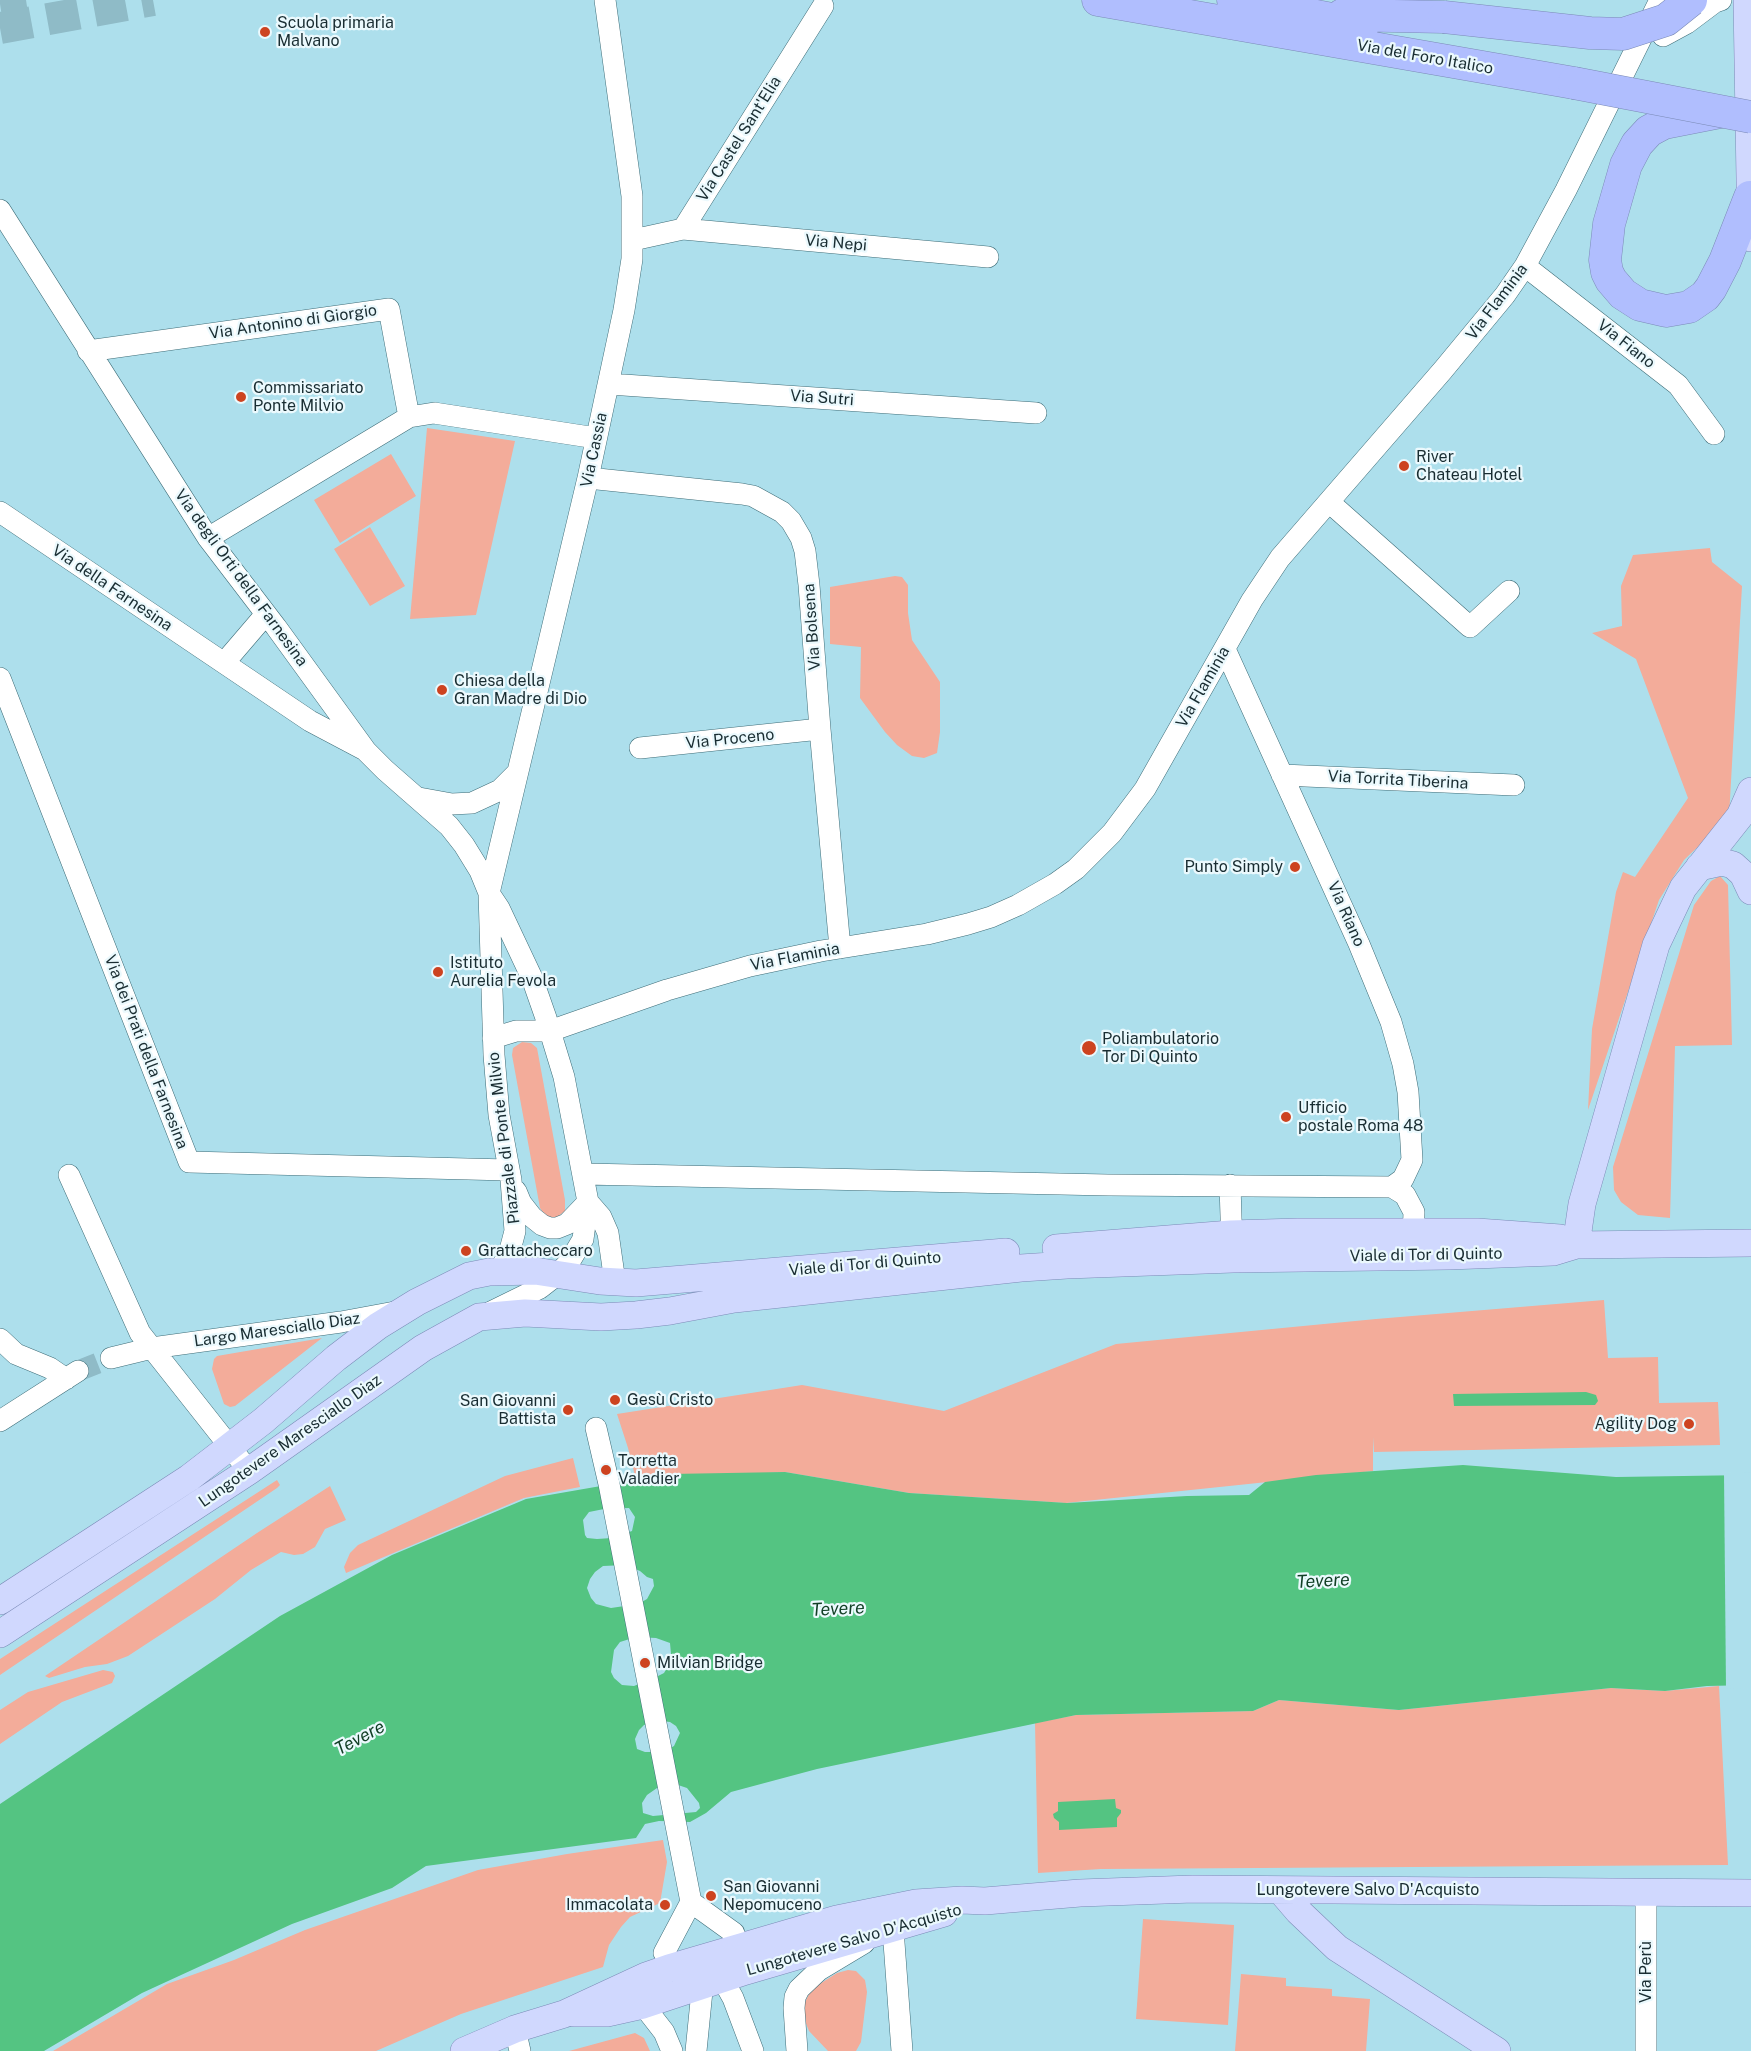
<!DOCTYPE html>
<meta charset="utf-8">
<style>
body{margin:0}
canvas{display:block;background:#addfec}
</style>
<canvas width="1751" height="2051"></canvas>
<script>
const ctx = document.querySelector('canvas').getContext('2d');
ctx.lineJoin = 'round';
function fillPath(path, color) { ctx.fillStyle = color; ctx.fill(path, 'evenodd'); }
const toPath = rows => new Path2D(rows.map(r => 'M' + r).join(''));
function trace(path, color, width, dash) { ctx.strokeStyle = color; ctx.lineWidth = width; ctx.lineCap = dash ? 'butt' : 'round'; ctx.setLineDash(dash || []); ctx.stroke(path); }
function write(font, color, halo, rows, align = 'center') {
  ctx.font = font + ' "Public Sans",sans-serif'; ctx.lineWidth = 4.5; ctx.setLineDash([]); ctx.textBaseline = 'middle'; ctx.strokeStyle = halo; ctx.fillStyle = color; for (const [text, x, y, turn = 0] of rows) {
    ctx.save(); ctx.translate(x, y); ctx.rotate((+turn || 0) * Math.PI / 180); ctx.textAlign = isNaN(turn) ? turn : align; if (halo) ctx.strokeText(text, 0, 0); ctx.fillText(text, 0, 0); ctx.restore();
  }
}
const green = toPath([
 [427,428,515,441,476,615,410,619],
 [391,454,416,496,340,543,314,500],
 [370,527,405,586,370,606,334,549],
 [1710,548,1712,562,1742,586,1729,817,1684,860,1659,900,1588,1110,1592,1029,1616,892,1623,872,1635,877,1688,798,1636,659,1592,633,1622,626,1621,586,1633,555],
 [895,576,902,577,908,585,908,613,912,640,940,682,940,732,937,753,924,758,912,756,897,745,885,732,860,698,861,647,830,644,830,587],
 [1720,876,1728,885,1732,1045,1675,1046,1670,1218,1638,1215,1621,1202,1614,1190,1613,1167,1694,905,1711,881],
 [522,1042,531,1043,537,1048,565,1200,565,1211,557,1217,546,1217,540,1208,512,1055,513,1048],
 [1604,1300,1608,1358,1658,1357,1659,1403,1718,1402,1720,1445,1374,1452,1373,1437,1373,1471,1066,1503,909,1493,785,1472,636,1480,628,1448,617,1414,802,1385,944,1411,1116,1344,1376,1319],
 [322,1338,235,1406,230,1407,224,1404,212,1369,214,1359,217,1356],
 [573,1458,580,1487,524,1498,346,1573,344,1567,350,1553,358,1545,505,1476],
 [277,1480,280,1485,277,1488,0,1675,0,1659],
 [330,1486,346,1520,325,1529,315,1547,303,1554,294,1555,281,1552,251,1570,215,1599,128,1656,107,1664,85,1667,49,1678,45,1676,257,1533],
 [103,1670,113,1672,115,1676,112,1683,62,1702,0,1744,0,1710,28,1692],
 [1719,1686,1728,1865,1101,1869,1038,1873,1035,1723,1076,1715,1253,1711,1279,1700,1399,1710,1611,1688,1665,1691],
 [663,1840,667,1862,660,1903,630,1917,621,1927,609,1945,603,1967,461,2014,376,2051,53,2051,167,1984,234,1960,305,1930,478,1870,567,1854],
 [1143,1919,1234,1925,1228,2025,1136,2019],
 [848,1970,856,1971,865,1980,867,1992,861,2042,856,2051,828,2051,809,2031,805,2021,805,2002,809,1994,818,1985,837,1973],
 [1241,1974,1286,1978,1286,1986,1332,1989,1332,1996,1370,1999,1366,2051,1235,2051],
 [635,2033,644,2038,650,2051,569,2051]
]);
const water = toPath([
 [1586,1392,1596,1395,1598,1401,1595,1405,1454,1406,1453,1394],
 [1463,1465,1616,1477,1751,1475,1751,1685,1707,1686,1665,1691,1611,1688,1399,1710,1279,1700,1253,1711,1076,1715,817,1769,731,1792,706,1813,690,1822,659,1821,645,1824,636,1838,426,1866,392,1888,292,1924,142,1993,44,2051,0,2051,0,1804,280,1616,392,1555,526,1499,670,1474,785,1472,909,1493,1067,1503,1187,1496,1249,1495,1265,1482,1316,1475],
 [629,1508,635,1517,632,1531,612,1538,597,1539,587,1538,585,1535,583,1520,589,1512,604,1509],
 [625,1565,640,1571,647,1577,653,1579,654,1586,647,1599,638,1604,611,1608,596,1604,591,1598,587,1588,590,1579,595,1572,603,1566],
 [636,1637,656,1638,670,1643,671,1654,668,1666,664,1673,654,1678,634,1686,622,1685,614,1678,611,1672,614,1650,620,1642],
 [662,1721,670,1722,676,1726,680,1733,674,1746,663,1752,645,1752,637,1749,635,1739,639,1730,644,1725],
 [675,1784,687,1788,699,1803,700,1808,696,1812,653,1816,643,1813,642,1803,647,1795,657,1788],
 [1115,1799,1116,1808,1121,1810,1121,1813,1117,1818,1117,1827,1059,1830,1059,1822,1054,1818,1053,1814,1058,1811,1058,1802]
]);
const pier = toPath([
 [1751,1472,1751,1688,1726,1689,1724,1473]
]);
const minorTunnel = toPath([
 [78,1371,111,1358]
]);
const highwayTunnel = toPath([
 [0,4,26,0],
 [0,28,153,0]
]);
const minor = toPath([
 [1663,36,1687,23,1715,2,1721,0],
 [0,210,208,538,276,627,366,751,385,770,449,826,464,845,480,871,489,893,499,908,532,978,546,1018,564,1077,588,1202,583,1239,570,1261,558,1274,540,1288,491,1312],
 [683,229,988,257],
 [633,240,683,229,823,6],
 [1525,266,1678,385,1714,434],
 [88,351,389,309,409,417],
 [609,384,1036,413],
 [588,478,742,494,753,496,782,512,791,521,801,538,805,551,809,585,820,729,840,948],
 [1329,502,1470,627,1509,591],
 [0,512,310,721,363,749],
 [208,538,409,417,434,413,596,438],
 [1225,649,1359,944,1391,1022,1403,1064,1408,1092,1412,1160,1403,1179,1392,1187],
 [224,663,266,614],
 [0,678,189,1162,508,1170],
 [640,748,820,729],
 [1282,775,1514,785],
 [419,798,452,804,472,803,500,790,517,773],
 [493,1038,516,1031,550,1031,667,990,750,966,821,951,927,934,968,924,991,917,1018,905,1055,884,1076,869,1112,833,1145,789,1252,600,1280,558,1443,370,1505,295,1525,266,1566,190,1660,0],
 [584,1174,1108,1185,1392,1187,1405,1195,1414,1212,1413,1239,1407,1244],
 [69,1175,140,1333,249,1471],
 [1230,1185,1232,1248],
 [516,1191,521,1203,532,1217,542,1225,550,1228,557,1228,567,1224,588,1202],
 [588,1202,601,1217,608,1233,615,1282],
 [499,1271,509,1254,515,1231,511,1180,499,1115,494,1055,489,893,588,478,624,310,632,259,632,196,605,0],
 [0,1339,16,1354,50,1368,66,1379],
 [111,1358,152,1348,341,1322,395,1312],
 [0,1421,78,1371],
 [596,1428,609,1484,691,1902],
 [691,1902,734,1933],
 [893,1929,902,2051],
 [664,1953,691,1902],
 [715,1966,733,1998,753,2051],
 [643,2005,664,2032,672,2051],
 [515,2029,520,2051],
 [696,2051,704,1971],
 [797,2051,794,2008,795,1997,799,1989,819,1970,864,1943],
 [1646,2051,1646,1893]
]);
const major = toPath([
 [1747,0,1751,238],
 [1699,867,1722,862,1733,865,1743,874,1751,891],
 [1576,1245,1582,1204,1656,945,1683,888,1740,816,1751,791],
 [1056,1248,1231,1234,1298,1232,1477,1232,1560,1238],
 [0,1601,189,1478,263,1421,336,1358,378,1326,417,1302,469,1276,489,1272,535,1271,600,1281,636,1283,1006,1252],
 [0,1634,249,1471,423,1348,479,1317,525,1313,601,1317,636,1315,670,1311,734,1299,1021,1268,1067,1265,1233,1259,1449,1256,1553,1252,1576,1245,1751,1243],
 [1280,1890,1298,1911,1337,1948,1497,2051],
 [574,2013,607,2013,643,2005,746,1971,944,1913],
 [464,2051,515,2029,564,2014,646,1976,669,1968,837,1919,916,1903,962,1900,985,1901,1080,1893,1193,1889,1751,1893]
]);
const highway = toPath([
 [1098,0,1574,83],
 [1233,0,1363,25],
 [1342,15,1444,17],
 [1720,112,1664,123,1649,131,1637,144,1626,165,1609,224,1605,260,1607,272,1611,280,1623,294,1640,305,1666,311,1689,307,1705,296,1711,288,1725,261,1750,197]
]);
const highwayBridge = toPath([
 [1444,17,1590,33,1623,34,1666,20,1691,0],
 [1574,83,1751,117]
]);
const markers = [
 [265,32,6,"#cd4320"],
 [241,397,6,"#cd4320"],
 [1404,466,6,"#cd4320"],
 [442,690,6,"#cd4320"],
 [1295,867,6,"#cd4320"],
 [438,972,6,"#cd4320"],
 [1089,1048,8,"#cd4320"],
 [1286,1117,6,"#cd4320"],
 [466,1251,6,"#cd4320"],
 [615,1400,6,"#cd4320"],
 [568,1410,6,"#cd4320"],
 [1689,1424,6,"#cd4320"],
 [606,1470,6,"#cd4320"],
 [645,1663,6,"#cd4320"],
 [711,1896,6,"#cd4320"],
 [665,1905,6,"#cd4320"]
];
const poiNames = [
 ["Scuola primaria",277,23],
 ["Malvano",277,41],
 ["Commissariato",253,388],
 ["Ponte Milvio",253,406],
 ["River",1416,457],
 ["Chateau Hotel",1416,475],
 ["Chiesa della",454,681],
 ["Gran Madre di Dio",454,699],
 ["Punto Simply",1283,867,"right"],
 ["Istituto",450,963],
 ["Aurelia Fevola",450,981],
 ["Poliambulatorio",1102,1039],
 ["Tor Di Quinto",1102,1057],
 ["Ufficio",1298,1108],
 ["postale Roma 48",1298,1126],
 ["Grattacheccaro",478,1251],
 ["Gesù Cristo",627,1400],
 ["San Giovanni",556,1401,"right"],
 ["Battista",556,1419,"right"],
 ["Agility Dog",1677,1424,"right"],
 ["Torretta",618,1461],
 ["Valadier",618,1479],
 ["Milvian Bridge",657,1663],
 ["San Giovanni",723,1887],
 ["Nepomuceno",723,1905],
 ["Immacolata",653,1905,"right"]
];
const streetNames = [
 ["Via del Foro Italico",1425,57,10],
 ["Via Castel Sant'Elia",739,139,-58],
 ["Via Nepi",836,243,5],
 ["Via Flaminia",1497,302,-53],
 ["Via Antonino di Giorgio",293,322,-8],
 ["Via Fiano",1626,344,38],
 ["Via Sutri",822,398,4],
 ["Via Cassia",594,450,-78],
 ["Via degli Orti della Farnesina",241,578,54],
 ["Via della Farnesina",112,588,34],
 ["Via Bolsena",812,627,-94],
 ["Via Flaminia",1203,687,-60],
 ["Via Proceno",730,739,-6],
 ["Via Torrita Tiberina",1398,780,3],
 ["Via Riano",1346,914,66],
 ["Via Flaminia",795,957,-11],
 ["Via dei Prati della Farnesina",146,1052,69],
 ["Piazzale di Ponte Milvio",504,1138,-97],
 ["Viale di Tor di Quinto",1426,1255,-1],
 ["Viale di Tor di Quinto",865,1264,-5],
 ["Largo Maresciallo Diaz",277,1330,-8],
 ["Lungotevere Maresciallo Diaz",290,1441,-35],
 ["Lungotevere Salvo D'Acquisto",1368,1890],
 ["Lungotevere Salvo D'Acquisto",854,1940,-16],
 ["Via Perù",1646,1972,-90]
];
const waterNames = [
 ["Tevere",1323,1581,-3],
 ["Tevere",838,1609,-3],
 ["Tevere",360,1738,-28]
];
fillPath(green, '#f3ac9a');
fillPath(water, '#54c482');
fillPath(pier, '#addfec');
trace(minorTunnel, '#8fbbc7', 21, [21, 10]);
trace(highwayTunnel, '#8fbbc7', 32, [32, 16]);
trace(minor, '#3e6d78', 22);
trace(major, '#7b8bb7', 28);
trace(highway, '#7b8bb7', 33);
trace(minor, '#fff', 21);
trace(major, '#d0d8fe', 27);
trace(highway, '#b0befe', 32);
trace(highwayBridge, '#7b8bb7', 33, []);
trace(highwayBridge, '#b0befe', 32);
for (const [x, y, r, color] of markers) { const dot = new Path2D(); dot.arc(x, y, r, 0, 2 * Math.PI); ctx.fillStyle = color; ctx.fill(dot); trace(dot, '#ebf9fd', 2); }
write('16px', '#192d32', '#ebf9fd', poiNames, 'left');
write('16px', '#192d32', '#ebf9fd', streetNames);
write('italic 18px', '#124026', '#ebf9fd', waterNames);
</script>
